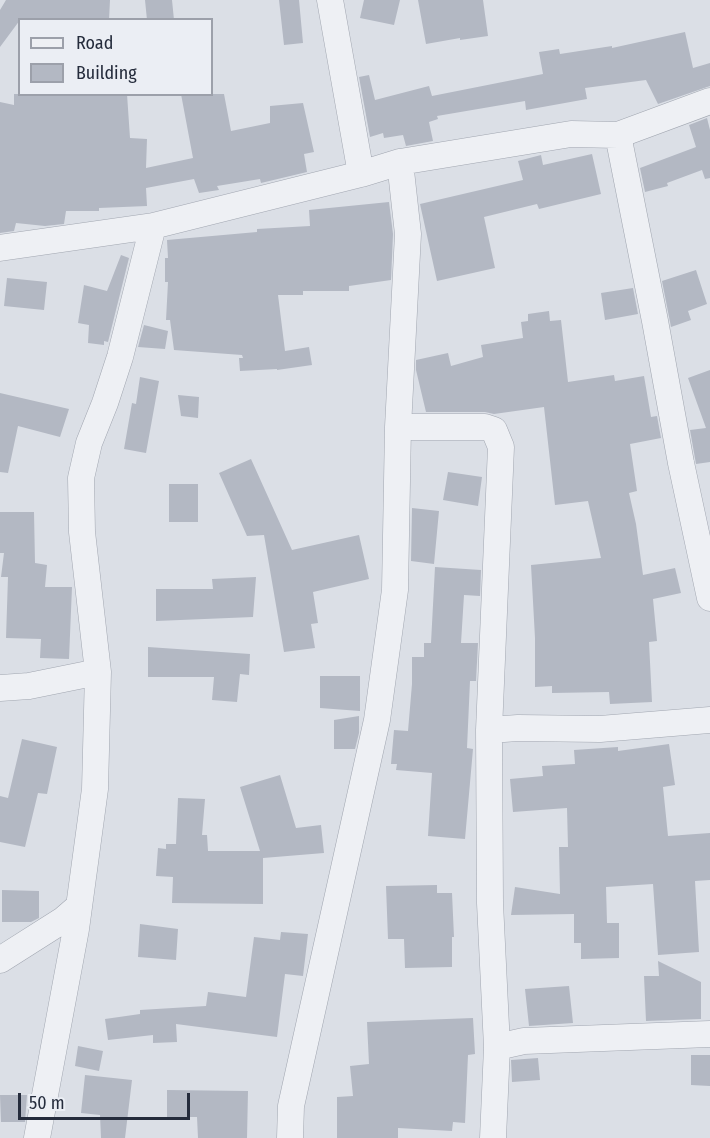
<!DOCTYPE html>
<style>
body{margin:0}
#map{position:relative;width:710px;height:1138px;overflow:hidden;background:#dbdfe6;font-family:"Fira Sans Condensed",sans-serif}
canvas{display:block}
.legend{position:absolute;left:18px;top:18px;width:195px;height:78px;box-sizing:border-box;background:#ebeef4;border:2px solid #9ca0aa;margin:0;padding:8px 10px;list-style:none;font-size:18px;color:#252c3c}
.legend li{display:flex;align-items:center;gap:12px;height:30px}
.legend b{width:30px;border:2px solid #9ca0aa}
.scale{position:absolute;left:18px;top:1093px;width:172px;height:27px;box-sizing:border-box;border:3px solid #252c3c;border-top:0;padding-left:8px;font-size:18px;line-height:21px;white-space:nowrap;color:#252c3c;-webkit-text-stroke:4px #ebeef4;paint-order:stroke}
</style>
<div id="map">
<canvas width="710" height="1138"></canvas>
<ul class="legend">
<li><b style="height:8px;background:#eef0f4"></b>Road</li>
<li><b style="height:16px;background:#b3b8c3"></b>Building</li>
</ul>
<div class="scale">50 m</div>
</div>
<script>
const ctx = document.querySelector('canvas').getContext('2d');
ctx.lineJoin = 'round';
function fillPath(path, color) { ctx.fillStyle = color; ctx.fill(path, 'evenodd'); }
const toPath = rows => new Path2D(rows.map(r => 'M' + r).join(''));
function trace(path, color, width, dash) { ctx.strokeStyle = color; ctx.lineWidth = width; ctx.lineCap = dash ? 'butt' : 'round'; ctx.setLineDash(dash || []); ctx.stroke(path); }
const building = toPath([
 [6,0,110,0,109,20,20,20,0,47,0,10],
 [145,0,172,0,174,20,147,20],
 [279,0,299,0,303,43,284,45],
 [364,0,400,0,394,25,360,18],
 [418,0,483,0,488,36,460,40,460,38,426,44],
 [685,32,693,68,710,63,710,86,658,104,646,80,585,88,587,99,526,110,525,101,437,116,438,119,429,122,433,141,406,146,403,135,384,138,383,133,370,137,359,77,369,75,375,100,429,86,432,96,543,74,539,52,559,49,560,54,612,46,612,48],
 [14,94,127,94,130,138,147,139,146,168,193,158,181,94,224,94,231,131,270,123,270,106,303,103,314,152,304,154,307,172,261,183,260,179,217,186,219,190,199,193,194,179,146,188,147,206,99,208,99,211,66,211,64,224,45,226,16,223,14,231,0,233,0,102,14,105],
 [707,118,710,130,710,178,705,179,702,170,667,183,668,186,645,192,640,168,696,147,689,125],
 [592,154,601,194,539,209,537,204,484,217,495,268,437,281,420,204,523,180,518,161,541,155,543,165],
 [389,202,393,234,391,280,349,286,349,291,303,291,303,295,278,295,285,351,309,347,312,365,277,370,277,369,240,371,239,358,243,358,242,355,174,350,170,320,166,320,168,282,165,282,165,258,168,258,167,240,257,232,257,229,310,226,309,210],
 [121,255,129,258,108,342,104,341,104,345,88,343,89,325,78,323,84,285,107,291],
 [696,270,707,304,688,311,691,320,671,327,662,281],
 [7,278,47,282,44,310,4,306],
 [633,288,638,314,605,320,601,293],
 [549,311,550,321,561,320,568,382,614,375,615,381,644,376,651,417,657,416,661,438,630,444,637,491,629,493,636,524,643,575,675,568,681,593,653,599,657,641,649,642,652,702,610,704,609,692,552,693,552,686,535,687,535,638,531,565,601,558,588,501,555,505,544,407,494,414,485,412,426,412,416,370,416,360,448,353,451,366,483,357,481,345,523,338,521,322,528,321,528,314],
 [144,325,168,331,165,349,138,347],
 [710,370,710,462,696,464,690,430,706,428,688,378],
 [140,377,159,381,146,453,124,449,132,403,136,404],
 [0,393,69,409,60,437,18,426,8,473,0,472],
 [178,395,199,397,198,418,181,416],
 [251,459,292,550,359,535,369,579,313,592,318,623,311,624,315,648,284,652,264,535,247,536,219,473],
 [448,472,482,477,478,506,443,500],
 [169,484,198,484,198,522,169,522],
 [412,508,439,511,434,564,411,561],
 [0,512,34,512,35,563,47,565,45,587,72,587,69,659,40,658,41,639,6,638,8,577,1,577,4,553,0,553],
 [435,567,481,570,480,596,464,595,461,643,478,643,476,681,470,681,467,748,473,749,465,839,428,836,432,773,396,770,397,764,391,764,394,730,408,731,412,684,412,657,424,657,424,643,431,643],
 [256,577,253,617,156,621,156,589,213,589,212,579],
 [148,647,250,654,249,675,240,674,237,702,212,700,214,677,148,677],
 [320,676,360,676,360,711,320,708],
 [359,716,359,733,355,749,334,749,334,720],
 [22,739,57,747,47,794,38,793,25,847,0,842,0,796,8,798],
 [669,744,675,785,663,787,668,836,710,833,710,880,695,881,699,952,658,955,653,884,606,887,607,923,619,923,619,958,581,959,581,943,574,943,574,914,511,915,515,887,560,894,559,847,568,847,567,808,513,812,510,779,543,776,542,766,575,764,574,750,618,747,618,751],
 [280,775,296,828,321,825,324,853,263,858,263,904,172,903,173,877,156,876,158,848,166,849,166,844,176,844,178,798,205,799,202,835,207,835,208,851,260,851,240,787],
 [437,885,437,893,452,893,454,937,452,937,452,967,405,968,404,939,388,939,386,886],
 [2,890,39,891,39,918,31,922,2,922],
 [140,924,178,929,176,960,138,957],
 [281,932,308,934,303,976,285,974,277,1037,176,1024,177,1042,153,1043,153,1035,108,1040,105,1019,140,1014,140,1010,206,1006,208,992,246,997,254,937,280,940],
 [658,961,701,982,701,1019,646,1021,644,976,659,976],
 [569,986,573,1023,529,1026,525,989],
 [473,1018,475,1054,468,1055,465,1123,453,1122,452,1131,398,1128,398,1138,337,1138,337,1097,353,1096,350,1066,369,1064,367,1022],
 [78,1046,103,1051,99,1071,75,1066],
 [691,1055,710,1055,710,1086,691,1085],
 [538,1058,540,1080,512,1082,511,1060],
 [85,1075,132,1080,125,1138,101,1138,100,1115,81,1113],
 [167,1090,248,1091,247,1138,198,1138,197,1117,167,1117],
 [0,1095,27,1095,25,1122,1,1122]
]);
const minor = toPath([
 [330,0,361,174],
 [618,135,655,321,681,463,710,598],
 [0,248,153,226,361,174,400,162,571,134,618,135,710,101],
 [398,427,485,427,494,430,501,447,489,730,490,903,497,1047,493,1138],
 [0,688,29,686,98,672],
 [489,730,518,728,600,729,710,720],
 [0,960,63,920,78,907],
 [497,1047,524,1041,710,1034],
 [37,1138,76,929,95,789,98,672,82,532,81,478,89,443,105,403,120,357,153,226],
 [290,1138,291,1106,377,720,395,590,398,427,408,234,400,162]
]);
fillPath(building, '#b3b8c3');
trace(minor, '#a1a6b0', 27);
trace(minor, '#eef0f4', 26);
</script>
